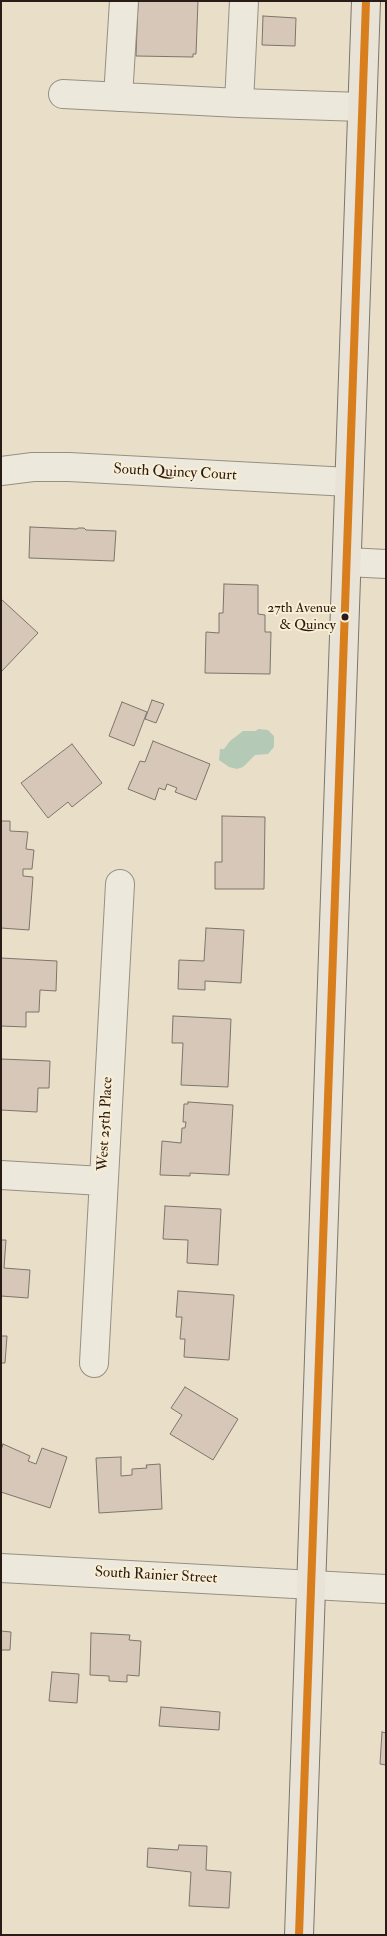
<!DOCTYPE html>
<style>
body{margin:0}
#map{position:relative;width:387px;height:1936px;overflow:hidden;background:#e9dfc9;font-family:"IM FELL Double Pica",serif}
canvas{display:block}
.frame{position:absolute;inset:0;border:2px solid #291b16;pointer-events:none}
</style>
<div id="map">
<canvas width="387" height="1936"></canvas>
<div class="frame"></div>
</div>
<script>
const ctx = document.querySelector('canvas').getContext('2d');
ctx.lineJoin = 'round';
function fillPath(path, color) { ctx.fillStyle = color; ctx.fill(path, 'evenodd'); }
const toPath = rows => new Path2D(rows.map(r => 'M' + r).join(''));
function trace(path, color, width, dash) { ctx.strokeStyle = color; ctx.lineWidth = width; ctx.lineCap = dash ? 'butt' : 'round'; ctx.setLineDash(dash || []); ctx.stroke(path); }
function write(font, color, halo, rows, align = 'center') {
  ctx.font = font + ' "IM FELL Double Pica",serif'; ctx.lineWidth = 4; ctx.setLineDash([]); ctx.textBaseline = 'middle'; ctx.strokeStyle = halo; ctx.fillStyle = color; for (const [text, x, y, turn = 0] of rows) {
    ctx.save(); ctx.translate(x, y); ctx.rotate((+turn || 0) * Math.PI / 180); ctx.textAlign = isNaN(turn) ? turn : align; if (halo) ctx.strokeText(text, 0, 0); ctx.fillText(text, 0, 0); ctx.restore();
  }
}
const water = toPath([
 [259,729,268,730,274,736,274,747,268,754,255,755,243,767,237,769,229,767,219,760,220,749,224,749,230,741,243,731,255,731]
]);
const building = toPath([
 [138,1,198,1,196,54,193,54,193,57,136,56,138,1],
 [263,16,296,18,295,46,262,45,263,16],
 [30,527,77,529,78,528,84,528,86,530,116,531,114,561,29,558,30,527],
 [224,584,258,585,258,614,265,615,265,632,271,632,270,674,205,673,206,632,219,633,219,613,223,613,224,584],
 [1,599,38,633,1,672,1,599],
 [152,700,164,704,156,723,145,719,152,700],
 [122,702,147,712,134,746,109,736,122,702],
 [153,741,210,764,196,800,175,792,177,788,167,784,165,790,159,788,155,800,128,789,140,761,145,762,153,741],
 [72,744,102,783,72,807,68,802,48,818,21,783,72,744],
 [222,816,265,817,264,889,215,889,215,862,222,862,222,816],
 [1,821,10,821,10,831,28,832,26,849,34,850,32,869,23,869,23,876,33,877,29,930,1,928,1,821],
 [206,928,244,930,241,983,205,981,205,990,178,989,179,960,204,961,206,928],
 [1,958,57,961,56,991,40,990,39,1012,26,1012,26,1027,1,1026,1,958],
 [173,1016,231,1019,228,1087,181,1085,183,1043,172,1043,173,1016],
 [1,1059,50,1061,49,1088,38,1088,37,1112,1,1110,1,1059],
 [188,1102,233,1105,229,1175,190,1173,190,1176,160,1175,162,1141,181,1143,182,1128,185,1128,186,1122,183,1122,184,1104,188,1104,188,1102],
 [165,1206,221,1209,218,1265,187,1263,188,1240,163,1239,165,1206],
 [1,1240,6,1240,4,1268,30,1270,28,1298,1,1296,1,1240],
 [178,1291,234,1295,229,1360,184,1357,185,1339,180,1339,182,1317,176,1317,178,1291],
 [1,1336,7,1336,5,1363,1,1363,1,1365,1,1336],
 [185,1387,238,1419,213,1460,170,1434,182,1415,171,1408,185,1387],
 [3,1444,30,1456,28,1461,36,1464,42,1448,67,1457,50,1508,1,1492,1,1450,3,1444],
 [121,1457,121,1476,132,1475,132,1469,147,1468,146,1465,160,1464,162,1509,99,1513,96,1458,121,1457],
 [1,1631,11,1632,10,1650,1,1650,1,1631],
 [91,1633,130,1635,129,1640,141,1641,139,1676,127,1675,127,1682,109,1681,109,1676,90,1675,91,1633],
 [52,1672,79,1674,77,1703,49,1701,52,1672],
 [161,1707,220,1712,219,1730,159,1726,161,1707],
 [382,1732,386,1733,386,1765,380,1764,382,1732],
 [179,1845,207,1846,206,1870,231,1872,229,1908,189,1906,191,1872,147,1867,148,1848,178,1850,179,1845]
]);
const minor = toPath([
 [244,1,239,103,362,107],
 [63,94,239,103],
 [118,97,124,1],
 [1,471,33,467,69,467,349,482],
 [347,562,386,564],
 [1,1175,102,1181],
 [94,1363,120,884],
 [1,1568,386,1589]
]);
const major = toPath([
 [299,1935,366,1]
]);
const bus1 = toPath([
 [299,1935,366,1]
]);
const markers = [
 [345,617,4.5,"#291b16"]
];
const busNames = [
 ["27th Avenue",336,609],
 ["& Quincy",336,626]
];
const streetNames = [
 ["South Quincy Court",175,473,3],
 ["West 25th Place",106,1124,-87],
 ["South Rainier Street",156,1576,3]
];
fillPath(water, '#b4c9b6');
fillPath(building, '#d6c7b8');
trace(building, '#7c756a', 1);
trace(minor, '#968f83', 30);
trace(major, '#7c756a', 30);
trace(minor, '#ece8dc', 28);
trace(major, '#e9e3d7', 28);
trace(bus1, '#d87e1d', 8);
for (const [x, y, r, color] of markers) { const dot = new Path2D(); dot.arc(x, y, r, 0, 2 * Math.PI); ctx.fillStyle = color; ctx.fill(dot); trace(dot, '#f9eed3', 2); }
write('14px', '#291b16', '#f9eed3', busNames, 'right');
write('15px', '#291b16', '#f9eed3', streetNames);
</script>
